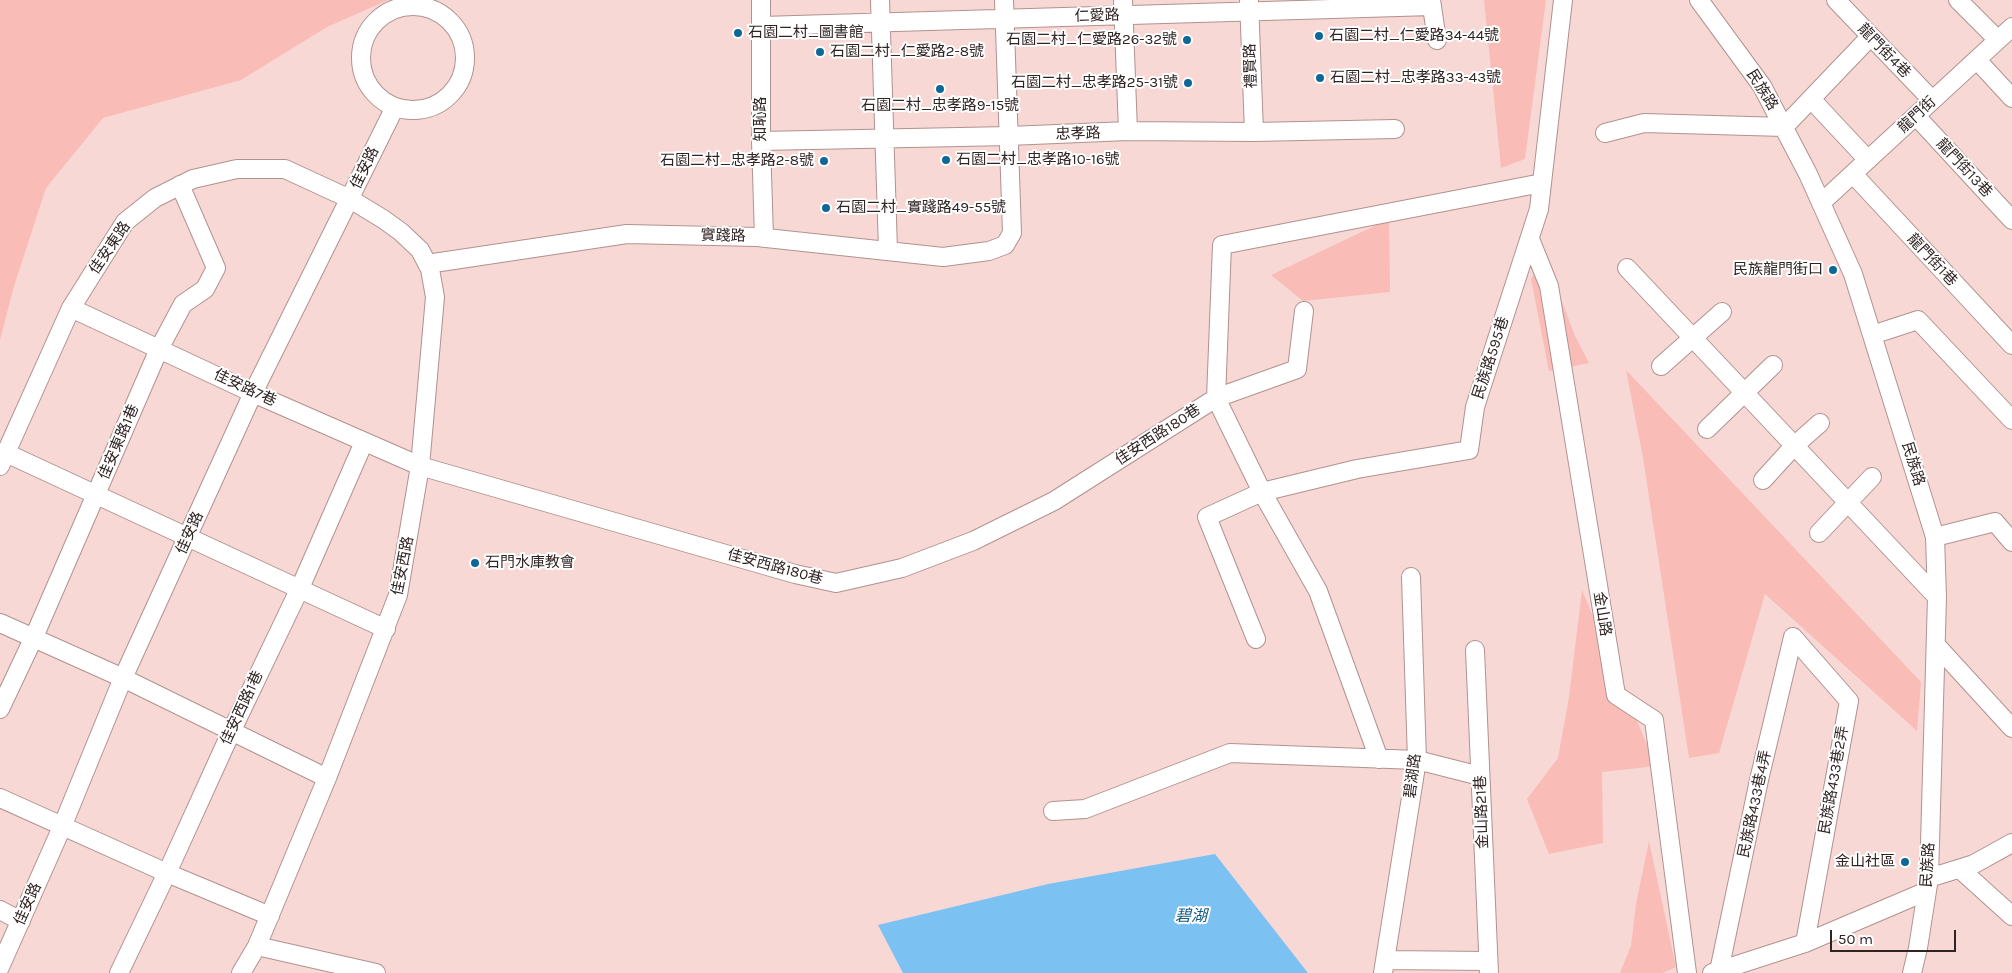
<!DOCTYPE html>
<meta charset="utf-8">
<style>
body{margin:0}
#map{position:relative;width:2012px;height:973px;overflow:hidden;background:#f8d8d5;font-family:Karla,sans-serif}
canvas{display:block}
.scale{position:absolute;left:1830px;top:930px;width:126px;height:22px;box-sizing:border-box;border:2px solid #302423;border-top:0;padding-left:6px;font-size:15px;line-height:18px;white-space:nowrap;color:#302423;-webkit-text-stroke:4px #fff;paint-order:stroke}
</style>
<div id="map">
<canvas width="2012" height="973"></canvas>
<div class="scale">50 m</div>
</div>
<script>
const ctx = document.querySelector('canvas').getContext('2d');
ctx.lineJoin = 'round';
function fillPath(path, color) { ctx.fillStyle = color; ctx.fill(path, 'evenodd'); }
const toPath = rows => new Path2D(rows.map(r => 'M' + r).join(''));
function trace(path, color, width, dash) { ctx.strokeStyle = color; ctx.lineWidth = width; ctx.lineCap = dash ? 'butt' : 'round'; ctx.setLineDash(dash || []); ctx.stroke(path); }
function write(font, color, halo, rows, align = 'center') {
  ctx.font = font + ' Karla,"Noto Sans TC",sans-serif'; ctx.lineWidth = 4; ctx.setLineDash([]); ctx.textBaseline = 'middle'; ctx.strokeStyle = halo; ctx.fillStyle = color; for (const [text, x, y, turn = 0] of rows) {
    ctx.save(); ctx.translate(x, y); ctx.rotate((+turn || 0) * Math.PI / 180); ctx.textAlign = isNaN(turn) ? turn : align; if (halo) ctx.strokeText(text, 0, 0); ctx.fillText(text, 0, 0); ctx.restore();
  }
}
const green = toPath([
 [0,0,388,0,327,27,241,80,103,118,46,188,14,286,0,340],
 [1484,0,1546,0,1525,159,1501,168],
 [1389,219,1390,292,1303,301,1271,275],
 [1545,257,1575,336,1589,363,1549,371,1531,279],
 [1626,370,1921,682,1917,731,1765,594,1719,753,1689,758,1643,458],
 [1582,590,1656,766,1602,772,1603,843,1549,854,1527,799,1558,758,1569,697],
 [1649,841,1676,967,1663,973,1620,973,1631,946,1636,904]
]);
const water = toPath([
 [1215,854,1308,973,903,973,878,925,1048,884]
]);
const minor = toPath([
 [761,0,761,141,764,238],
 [880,0,888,250],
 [1123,0,1128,131],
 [1249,0,1254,132],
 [1431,0,1437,40],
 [1699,0,1762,86,1808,174,1853,274,1935,537,1937,597,1929,878,1918,948,1912,973],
 [1836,0,1932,100],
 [1958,0,1998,40],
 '361 58a52 52 0 1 1 104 0a52 52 0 1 1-104 0Z',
 [762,26,1432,6],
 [1977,60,2012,98],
 [1811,99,1868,160],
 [1916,116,2012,220],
 [1605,133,1644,123,1784,127,1870,37],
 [761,141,1009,136,1128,131,1254,132,1395,129],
 [1853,174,2012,345],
 [1821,203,2012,27],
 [1530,239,1549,286,1616,695,1654,720,1687,973],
 [427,264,627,234,757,237,943,257,989,251,1005,245,1012,233,1004,0],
 [1627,268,1937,597],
 [71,308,253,393,420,466,795,574,836,583,902,568,973,541,1054,501,1216,398,1297,369,1304,311],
 [1872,335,1918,320,2012,420],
 [1661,366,1722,312],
 [1707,429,1773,365],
 [6,453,386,629],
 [0,466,71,308,125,222,155,198,193,179,237,169,285,169,350,199,383,219,401,232,420,250,430,269,435,297,420,466,398,595,327,778,257,946,241,973],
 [1763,480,1794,446,1820,423],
 [1819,533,1872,477],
 [1935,537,1995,522,2012,542],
 [0,623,123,678,327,778],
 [1793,637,1849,701,1805,943],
 [1256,639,1207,517,1262,492,1357,469,1469,450,1475,407,1539,209,1563,0],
 [1936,645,2012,728],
 [1475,650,1489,973],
 [0,709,34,637,159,349,183,304,205,289,216,268,180,185],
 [1379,759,1318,591,1262,492,1216,398,1222,245,1542,183],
 [0,798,167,873,270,916],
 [1053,811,1085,809,1230,753,1417,760,1480,776],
 [1960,869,2012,916],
 [1929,878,1974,864,2012,843],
 [0,910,21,921],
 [257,946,376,973],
 [1385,960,1488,961],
 [0,967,62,827,123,678,253,393,395,107],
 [1719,971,1759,780,1793,637],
 [119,973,167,873,232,730,300,588,364,442],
 [1383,973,1417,760,1411,577],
 [1712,973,1805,943,1927,891]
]);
const markers = [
 [738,33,5,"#0d6898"],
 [1319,36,5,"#0d6898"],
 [1187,40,5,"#0d6898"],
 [820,52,5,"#0d6898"],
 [1320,78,5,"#0d6898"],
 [1188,83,5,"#0d6898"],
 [940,89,5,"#0d6898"],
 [946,160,5,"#0d6898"],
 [824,161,5,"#0d6898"],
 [826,208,5,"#0d6898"],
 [1833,270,5,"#0d6898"],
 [475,563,5,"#0d6898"],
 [1905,862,5,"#0d6898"]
];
const streetNames = [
 ["仁愛路",1097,16,-2],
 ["龍門街4巷",1884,51,46],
 ["禮賢路",1251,66,-92],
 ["民族路",1762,90,58],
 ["龍門街",1917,115,-43],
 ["知恥路",761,119,-90],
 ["忠孝路",1078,134,-2],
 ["佳安路",365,168,-64],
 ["龍門街13巷",1964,168,47],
 ["實踐路",723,236,1],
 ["佳安東路",110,248,-56],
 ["龍門街1巷",1932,260,47],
 ["民族路595巷",1491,358,-72],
 ["佳安路7巷",245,388,25],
 ["佳安西路180巷",1158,435,-33],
 ["佳安東路1巷",119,442,-67],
 ["民族路",1913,464,73],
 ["佳安路",190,533,-66],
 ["佳安西路",403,566,-79],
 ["佳安西路180巷",775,567,15],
 ["金山路",1602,614,81],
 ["佳安西路1巷",242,708,-65],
 ["碧湖路",1413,776,-83],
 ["民族路433巷2弄",1834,780,-80],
 ["民族路433巷4弄",1755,804,-78],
 ["金山路21巷",1482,812,-92],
 ["民族路",1928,865,-86],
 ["佳安路",28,904,-66]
];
const poiNames = [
 ["石園二村_圖書館",748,33],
 ["石園二村_仁愛路34-44號",1329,36],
 ["石園二村_仁愛路26-32號",1177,40,"right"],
 ["石園二村_仁愛路2-8號",830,52],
 ["石園二村_忠孝路33-43號",1330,78],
 ["石園二村_忠孝路25-31號",1178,83,"right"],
 ["石園二村_忠孝路9-15號",940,106,"center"],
 ["石園二村_忠孝路10-16號",956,160],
 ["石園二村_忠孝路2-8號",814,161,"right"],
 ["石園二村_實踐路49-55號",836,208],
 ["民族龍門街口",1823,270,"right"],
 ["石門水庫教會",485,563],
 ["金山社區",1895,862,"right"]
];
const waterNames = [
 ["碧湖",1191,916]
];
fillPath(green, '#f9bcb7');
fillPath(water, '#7bc2f3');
trace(minor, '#b0928f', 20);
trace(minor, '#fff', 18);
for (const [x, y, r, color] of markers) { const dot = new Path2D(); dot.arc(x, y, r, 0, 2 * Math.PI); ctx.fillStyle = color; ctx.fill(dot); trace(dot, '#fff', 2); }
write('15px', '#302423', '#fff', streetNames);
write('15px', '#302423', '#fff', poiNames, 'left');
write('italic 16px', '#155b83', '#fff', waterNames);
</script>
